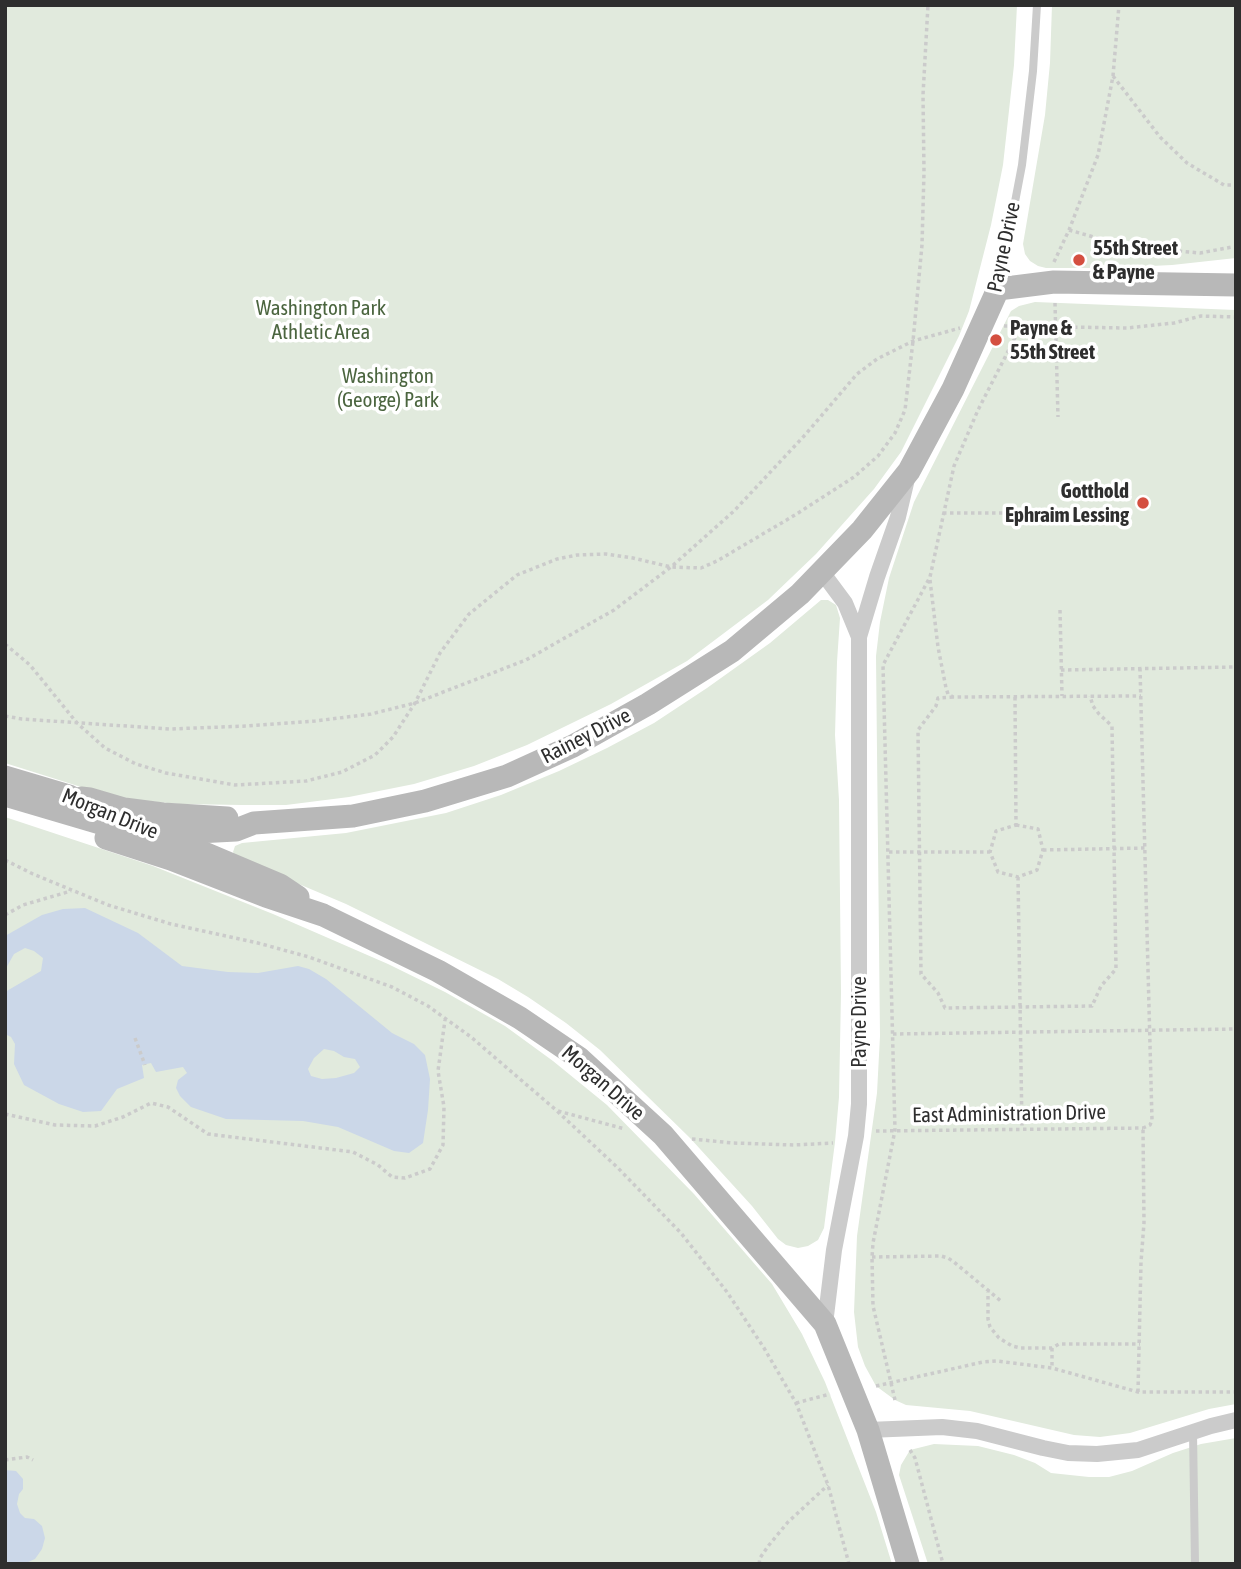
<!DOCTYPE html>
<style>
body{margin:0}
#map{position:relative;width:1241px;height:1569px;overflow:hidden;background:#fff;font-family:"Asap Condensed",sans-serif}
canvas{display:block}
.frame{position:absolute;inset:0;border:7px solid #2e2e2e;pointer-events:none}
</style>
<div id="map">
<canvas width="1241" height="1569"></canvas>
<div class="frame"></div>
</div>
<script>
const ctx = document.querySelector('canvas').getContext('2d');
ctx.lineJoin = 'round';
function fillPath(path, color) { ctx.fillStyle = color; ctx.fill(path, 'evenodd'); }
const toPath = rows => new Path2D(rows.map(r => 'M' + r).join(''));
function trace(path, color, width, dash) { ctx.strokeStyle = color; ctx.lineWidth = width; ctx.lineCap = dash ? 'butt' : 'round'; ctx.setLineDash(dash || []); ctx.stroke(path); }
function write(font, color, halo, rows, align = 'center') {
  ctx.font = font + ' "Asap Condensed",sans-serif'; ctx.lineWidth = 7; ctx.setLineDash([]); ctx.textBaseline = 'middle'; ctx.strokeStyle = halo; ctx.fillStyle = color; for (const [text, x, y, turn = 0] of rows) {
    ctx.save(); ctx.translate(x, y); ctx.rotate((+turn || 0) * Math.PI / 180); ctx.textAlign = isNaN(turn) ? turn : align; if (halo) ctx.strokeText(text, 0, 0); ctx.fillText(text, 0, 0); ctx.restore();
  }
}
const green = toPath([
 [5,5,1017,5,1014,65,1003,165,991,225,969,311,959,336,901,452,874,489,816,554,768,600,687,661,611,704,527,745,474,766,414,784,349,797,286,805,242,805,179,804,116,798,5,763],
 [1052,5,1236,5,1236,258,1172,265,1109,268,1046,268,1038,266,1030,261,1025,254,1023,244,1045,115,1050,63],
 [1035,302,1236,310,1236,1404,1209,1409,1130,1433,1100,1437,1074,1435,970,1411,906,1405,895,1400,876,1386,865,1366,858,1347,854,1312,857,1236,877,1093,880,1036,876,656,880,622,889,578,914,502,1011,311,1019,306],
 [821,600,828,600,836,605,840,618,837,662,835,735,839,800,841,993,839,1097,835,1142,824,1228,818,1240,808,1246,798,1248,786,1245,778,1239,752,1206,690,1138,600,1050,566,1023,528,997,498,979,346,904,235,857,233,852,235,846,242,843,346,833,446,813,501,795,559,771,607,748,654,723,707,688,770,643],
 [5,817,153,866,273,914,388,964,445,992,505,1026,553,1061,607,1105,694,1194,772,1284,802,1334,825,1382,876,1512,892,1564,5,1564],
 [1236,1438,1236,1564,928,1564,899,1475,901,1465,910,1450,934,1444,978,1446,1014,1455,1035,1463,1051,1473,1089,1477,1109,1477,1132,1471,1173,1453,1201,1444]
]);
const water = toPath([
 [85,908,138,933,182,966,228,972,258,973,298,966,309,969,326,979,392,1033,414,1044,425,1055,430,1079,428,1110,423,1143,409,1153,394,1151,338,1127,303,1121,226,1119,191,1107,180,1096,176,1088,178,1080,187,1073,183,1067,156,1072,151,1063,142,1065,144,1078,117,1089,101,1111,83,1112,59,1104,24,1085,14,1064,15,1044,11,1037,5,1034,5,992,41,971,43,958,34,951,25,948,14,954,5,970,5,936,42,915,63,909],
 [324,1049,334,1051,344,1057,355,1059,360,1067,354,1073,336,1078,322,1079,311,1076,308,1069,314,1058],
 [5,1470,16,1471,23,1479,23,1489,19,1494,17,1504,20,1513,25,1518,34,1519,42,1526,45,1538,42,1549,35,1559,26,1563,5,1564]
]);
const path = toPath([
 [1113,76,1160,137,1187,163,1224,185,1231,185],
 [1069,230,1104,240,1145,248,1200,253,1232,247],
 [1054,262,1069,230,1098,155,1113,76,1119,5],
 [1055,303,1058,417],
 [1004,326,1127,328,1174,323,1201,316,1235,317],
 [943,513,1020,513],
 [930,580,938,647,946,688,948,694,953,697,1141,696],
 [1060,610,1062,696],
 [5,644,30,665,77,723,105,748,136,764,166,773,235,785,306,781,342,772,375,755,393,737,415,703,440,653,469,614,517,575,557,559,577,555,606,554,633,558,671,567,701,568,717,561,795,515,854,477,878,456,895,433,905,410,913,341,922,245,924,172,923,95,928,5],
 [1140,668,1152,1120,1150,1125,1143,1128],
 [1061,670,1236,667],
 [953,697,938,698,936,706,918,730,921,974,938,993,945,1008,1092,1006,1101,986,1116,969,1112,726,1099,714,1093,706,1090,696],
 [1015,697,1016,825],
 [5,716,22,719,170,729,247,726,315,721,371,714,415,703,526,660,614,610,671,567,734,511,805,435,857,374,877,359,913,341,960,328],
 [1016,825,1038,829,1043,850,1037,870,1018,877,998,872,990,852,996,831,1016,825],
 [1043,850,1145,848],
 [889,852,990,852],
 [5,860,33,874,108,905,171,924,258,943,309,957,392,987,428,1006,471,1037,556,1110,618,1168,681,1233,727,1292,764,1348,796,1403,828,1485,849,1564],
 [1018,877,1022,1129],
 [5,915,23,905,71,891],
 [893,1034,1236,1029],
 [135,1038,145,1065],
 [558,1111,625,1129],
 [5,1114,55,1125,95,1126,123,1117,151,1103,168,1107,208,1134,353,1152,378,1165,392,1177,405,1178,430,1169,443,1145,444,1107,438,1071,445,1020],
 [876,1131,1143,1128],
 [692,1139,733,1143,794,1145,833,1143],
 [872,1257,941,1256,948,1258,954,1262,1002,1302],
 [988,1289,988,1319,990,1327,999,1338,1012,1346,1021,1348,1052,1348,1059,1344,1140,1344],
 [1052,1348,1052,1368],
 [876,1386,983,1362,997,1361,1052,1368,1138,1392,1236,1392],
 [1138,1392,1141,1262,1144,1223,1143,1128],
 [895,1400,873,1306,872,1257,873,1243,895,1130,883,665,930,577,954,466,978,410,1021,326],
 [796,1403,830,1394],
 [910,1450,915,1458,943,1564],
 [5,1460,27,1457,33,1460],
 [759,1564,760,1558,769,1545,788,1522,828,1485]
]);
const lane = toPath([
 [999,286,1022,165,1033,71,1037,5],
 [1193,1432,1195,1564]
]);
const street = toPath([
 [822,572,845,603,859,637],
 [825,1324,834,1250,856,1136,859,1104,859,637,877,577,898,517,907,479],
 [868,1430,942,1427,977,1431,1043,1448,1068,1453,1097,1454,1138,1450,1211,1426,1236,1420]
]);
const secondary = toPath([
 [5,777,69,796,86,807,95,811],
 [5,795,127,831,158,834,236,830,254,823,353,816,425,801,507,776,573,746,648,704,732,651,800,594,862,530,909,471,953,389,998,289,1054,282,1236,285],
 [81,798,90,799,124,809,163,814,227,818],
 [164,836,280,885,298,897],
 [106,838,171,859,266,896,323,915,438,971,520,1018,579,1058,663,1135,825,1324,868,1430,908,1564]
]);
const markers = [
 [1079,260,7,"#d44f40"],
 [996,340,7,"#d44f40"],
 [1143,503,7,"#d44f40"]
];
const streetNames = [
 ["Payne Drive",1004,247,-78],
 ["Rainey Drive",586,736,-27],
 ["Morgan Drive",110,814,22],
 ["Payne Drive",859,1022,-90],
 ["Morgan Drive",603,1083,41],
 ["East Administration Drive",1009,1114,-1]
];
const poiNames = [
 ["55th Street",1093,248],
 ["& Payne",1093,272],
 ["Payne &",1010,328],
 ["55th Street",1010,352],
 ["Gotthold",1129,491,"right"],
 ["Ephraim Lessing",1129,515,"right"]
];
const parkNames = [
 ["Washington Park",321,308],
 ["Athletic Area",321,332],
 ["Washington",388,376],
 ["(George) Park",388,400]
];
fillPath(green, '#e1eadd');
fillPath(water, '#cbd7e8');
trace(path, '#cbcbcb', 3.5, [3.5, 3.5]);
trace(lane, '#cbcbcb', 8);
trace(street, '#cbcbcb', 16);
trace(secondary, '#b8b8b8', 23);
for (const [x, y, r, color] of markers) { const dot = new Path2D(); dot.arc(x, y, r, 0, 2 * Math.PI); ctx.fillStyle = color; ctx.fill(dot); trace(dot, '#fff', 2.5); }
write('21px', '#2e2e2e', '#fff', streetNames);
write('bold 21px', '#2e2e2e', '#fff', poiNames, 'left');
write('21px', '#4b653f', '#fff', parkNames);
</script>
